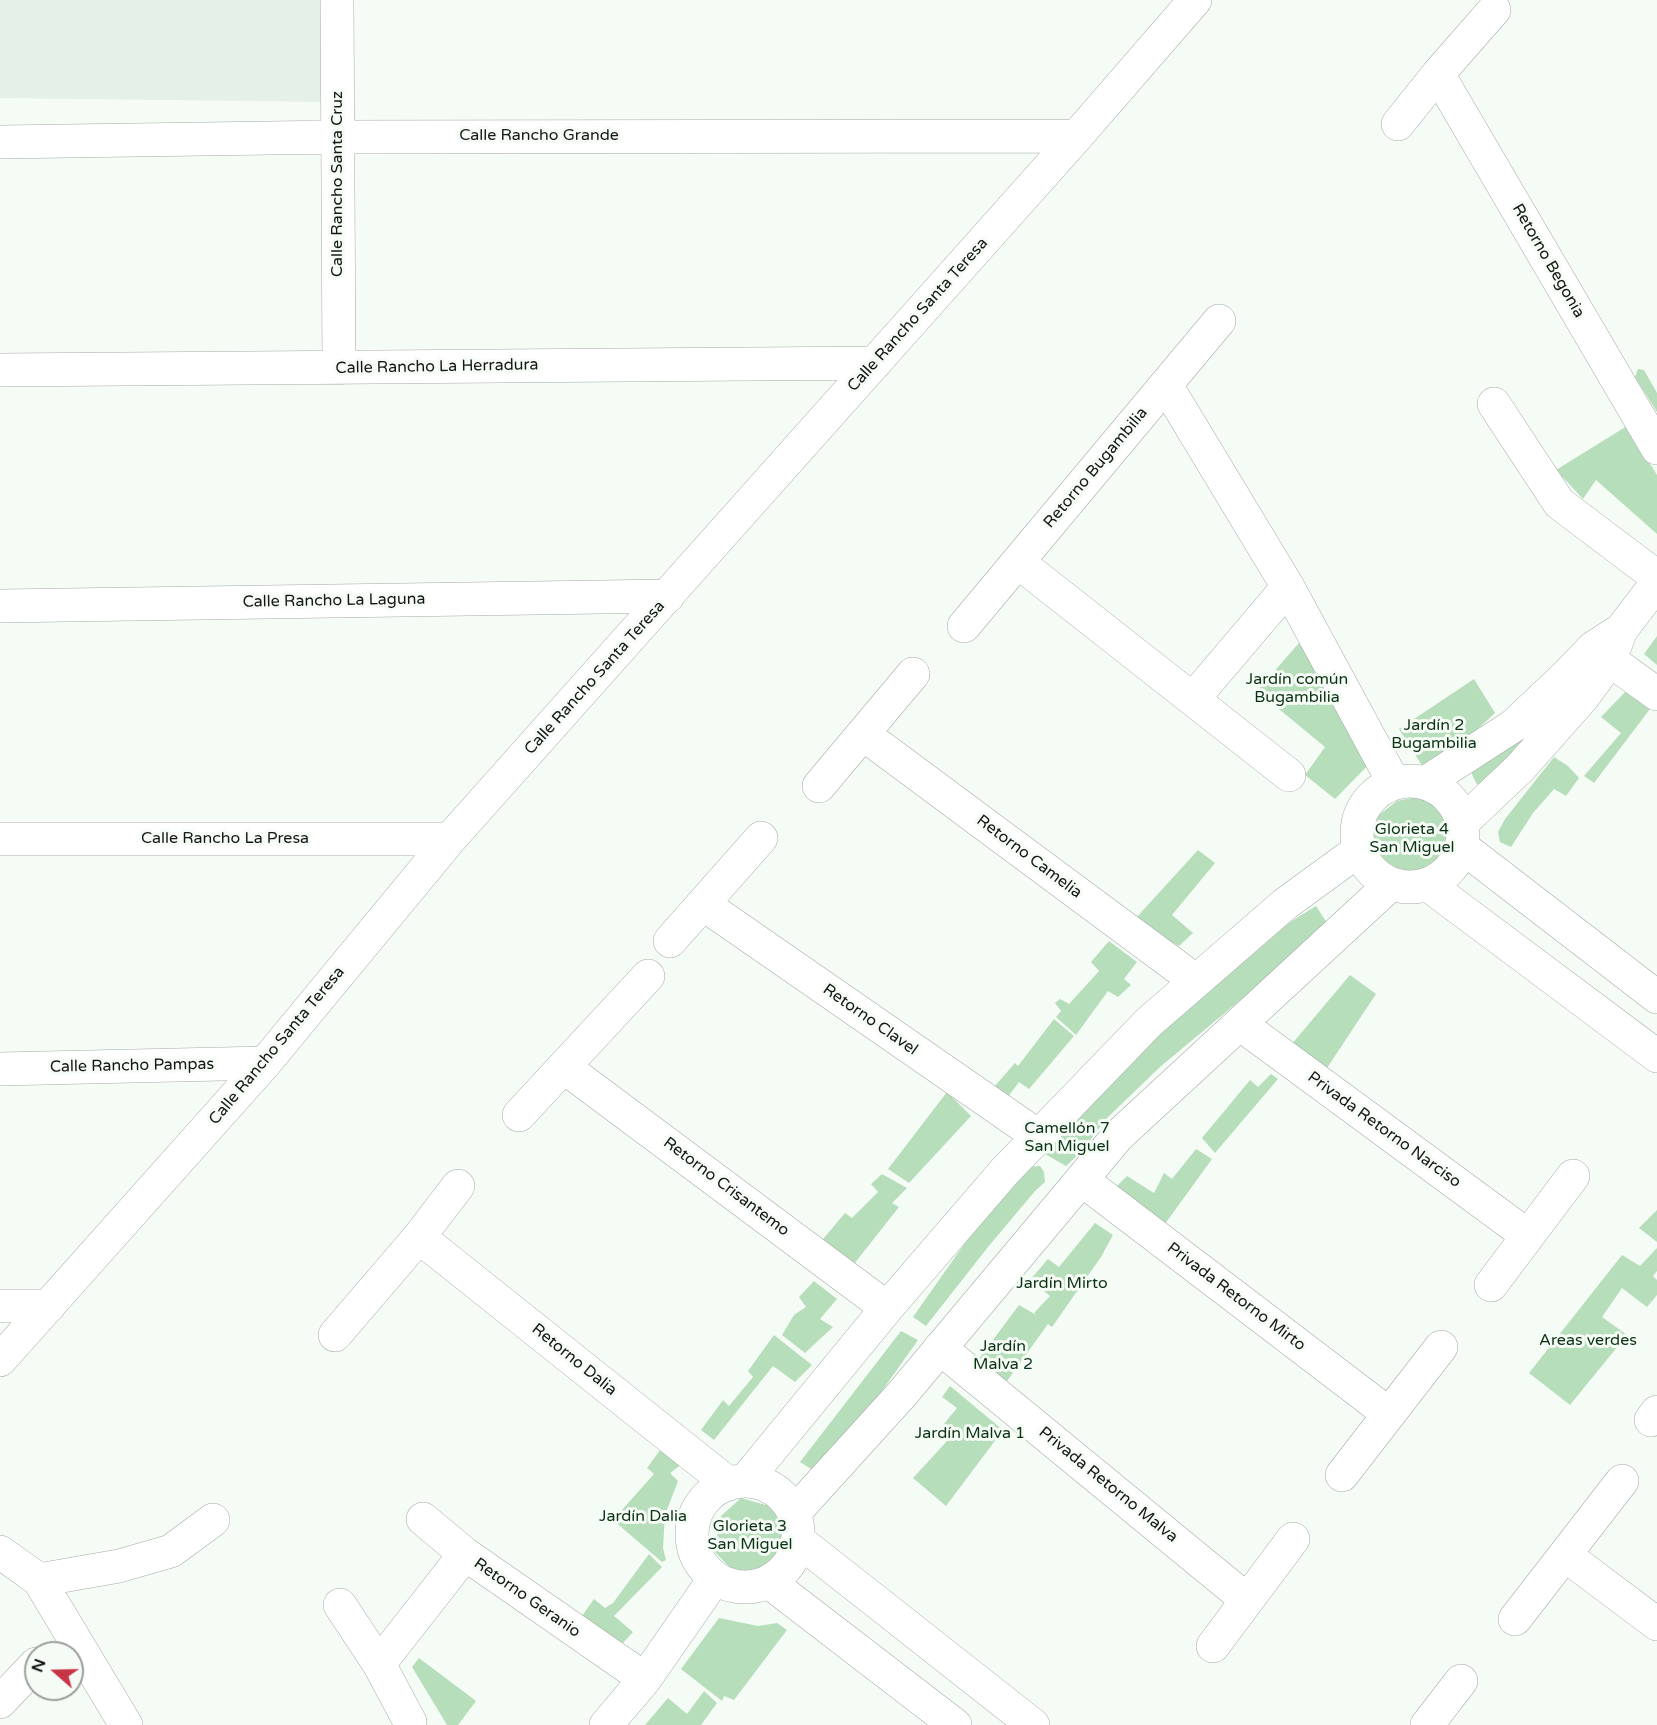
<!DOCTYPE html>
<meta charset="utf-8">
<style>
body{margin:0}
#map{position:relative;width:1657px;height:1725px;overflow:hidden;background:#f5fbf5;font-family:"Varela Round",sans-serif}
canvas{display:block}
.north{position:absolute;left:24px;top:1641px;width:60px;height:60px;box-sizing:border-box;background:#f5fbf5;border:2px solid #9ba09b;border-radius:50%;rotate:290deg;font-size:16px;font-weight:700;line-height:24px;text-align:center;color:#151715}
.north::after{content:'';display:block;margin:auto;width:21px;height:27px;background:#c63646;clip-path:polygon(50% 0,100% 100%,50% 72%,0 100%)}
</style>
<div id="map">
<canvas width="1657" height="1725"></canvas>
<div class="north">N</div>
</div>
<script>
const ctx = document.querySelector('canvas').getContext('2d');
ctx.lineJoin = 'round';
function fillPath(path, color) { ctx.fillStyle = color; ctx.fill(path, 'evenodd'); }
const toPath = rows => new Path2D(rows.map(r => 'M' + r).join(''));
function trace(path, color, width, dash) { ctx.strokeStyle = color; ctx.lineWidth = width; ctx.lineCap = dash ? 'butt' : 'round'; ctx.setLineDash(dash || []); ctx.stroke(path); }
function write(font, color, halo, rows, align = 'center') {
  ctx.font = font + ' "Varela Round",sans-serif'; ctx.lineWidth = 6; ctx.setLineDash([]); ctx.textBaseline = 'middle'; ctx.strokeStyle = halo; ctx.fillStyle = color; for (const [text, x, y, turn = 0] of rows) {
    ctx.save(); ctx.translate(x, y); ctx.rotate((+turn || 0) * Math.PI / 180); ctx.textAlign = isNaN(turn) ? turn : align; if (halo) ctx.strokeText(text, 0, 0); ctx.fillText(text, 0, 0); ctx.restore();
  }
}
const built = toPath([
 [0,0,324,0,327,102,0,98]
]);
const green = toPath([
 [1638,369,1644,370,1657,393,1657,412,1635,377],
 [1627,426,1657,475,1657,534,1596,480,1583,499,1556,470],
 [1657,636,1657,665,1644,654],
 [1299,643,1374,759,1335,799,1305,775,1325,747,1257,691],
 [1474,679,1495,713,1428,775,1399,729],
 [1627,690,1650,709,1594,783,1584,776,1621,733,1601,717],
 [1562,695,1488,792,1476,783,1471,772],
 [1554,757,1568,766,1579,778,1566,796,1554,789,1533,813,1511,847,1500,842,1498,832,1505,819],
 [1421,796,1440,803,1452,816,1457,834,1449,858,1438,872,1423,879,1402,879,1381,866,1371,845,1376,817,1397,801],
 [1198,850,1215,863,1172,915,1193,933,1179,946,1153,932,1135,919],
 [1316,906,1329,926,1160,1067,1105,1120,1082,1151,1066,1166,1045,1154,1042,1141,1048,1129,1274,932],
 [1109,941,1137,962,1124,979,1131,985,1118,997,1108,991,1076,1035,1056,1017,1061,1011,1055,1003,1060,999,1069,1004,1099,971,1091,962],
 [1350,975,1376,994,1325,1071,1291,1045],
 [1054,1019,1074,1036,1029,1089,1019,1082,1005,1101,994,1087,1015,1063,1018,1066],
 [1271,1074,1278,1079,1215,1153,1202,1138,1250,1080,1258,1087],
 [947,1092,971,1116,909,1183,888,1169],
 [1196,1149,1212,1159,1162,1228,1113,1190,1127,1176,1154,1193,1164,1173,1172,1179],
 [1040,1166,1044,1172,1045,1182,1035,1191,988,1247,926,1326,913,1317,972,1233,1025,1167],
 [882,1174,907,1188,892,1203,899,1207,854,1264,823,1239,845,1213,852,1218,878,1192,871,1184],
 [1657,1210,1657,1242,1639,1228],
 [1095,1223,1113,1235,1101,1257,1052,1327,1048,1324,1002,1388,972,1368,1019,1305,1038,1316,1034,1313,1050,1296,1030,1280,1048,1259,1059,1267],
 [1657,1248,1657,1271,1653,1276,1657,1280,1657,1295,1647,1307,1622,1288,1602,1317,1627,1335,1570,1405,1529,1373,1622,1255,1640,1266],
 [814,1281,837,1299,820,1319,833,1327,805,1353,782,1335,794,1315,806,1307,799,1297],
 [901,1331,918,1340,822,1476,800,1462],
 [774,1335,812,1365,795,1382,773,1366,714,1440,701,1430,723,1400,729,1406,753,1377,748,1371],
 [950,1386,1003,1430,946,1506,913,1478,948,1440,939,1430,957,1408,942,1397],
 [663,1446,682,1464,670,1473,678,1481,665,1515,663,1548,666,1560,662,1562,613,1520,654,1474,647,1468],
 [741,1498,773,1507,786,1537,778,1562,758,1573,737,1575,714,1551,721,1516],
 [649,1554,662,1567,614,1616,633,1632,622,1644,579,1620,594,1599,605,1608,613,1603],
 [719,1618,758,1626,777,1623,787,1630,734,1700,724,1696,722,1701,681,1669],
 [419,1658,476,1701,458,1725,447,1725,412,1667],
 [704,1691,717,1703,701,1725,645,1725,668,1698,687,1714]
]);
const minor = toPath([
 [337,0,339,368],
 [1438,74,1657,448],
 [1398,124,1438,74,1494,10],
 [0,142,338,137,1077,136],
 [0,370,875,363],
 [1166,385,1288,587,1394,783],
 [1494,404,1559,503,1657,577],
 [1018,562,1289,775],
 [0,606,668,596],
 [964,626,1219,321],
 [1593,648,1657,694],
 [1193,699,1288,587],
 [863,734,1196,981],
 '1357 834a53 53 0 1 1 106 0a53 53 0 1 1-106 0Z',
 [1425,783,1513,726,1566,676,1593,648,1616,633],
 [819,786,913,674],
 [1462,823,1520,768,1583,697,1610,660,1621,630,1657,583],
 [0,839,450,839],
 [1461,846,1657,997],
 [1427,884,1657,1056],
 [703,904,1038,1136],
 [670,941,761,838],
 [1240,1024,1528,1236],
 [564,1067,887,1308],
 [0,1069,265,1063],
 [519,1115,648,976],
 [1082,1180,1389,1414],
 [419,1237,729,1484],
 [1491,1285,1573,1176],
 [0,1306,49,1306],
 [335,1335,419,1237,458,1186],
 [940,1348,1247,1600],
 [0,1360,265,1063,450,839,1077,136,1195,0],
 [1651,1420,1657,1412],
 [1342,1475,1441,1347],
 [745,1481,887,1308,1004,1172,1149,1022,1285,904,1359,850],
 '692 1534a53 53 0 1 1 106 0a53 53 0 1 1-106 0Z',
 [794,1513,902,1394,1118,1136,1391,884],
 [423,1519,465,1554,645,1679],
 [798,1540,1033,1725],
 [0,1552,39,1580,126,1725],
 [1565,1555,1657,1624],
 [39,1580,119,1566,171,1551,213,1520],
 [769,1582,955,1725],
 [340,1605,379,1664,410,1722],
 [1515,1619,1622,1481],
 [1213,1646,1293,1539],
 [379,1664,465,1554],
 [0,1702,36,1664],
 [606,1725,645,1679,715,1578],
 [1427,1725,1461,1681]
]);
const streetNames = [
 ["Calle Rancho Grande",539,136],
 ["Calle Rancho Santa Cruz",338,184,-90],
 ["Retorno Begonia",1548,261,60],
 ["Calle Rancho Santa Teresa",918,315,-48],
 ["Calle Rancho La Herradura",437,367,-1],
 ["Retorno Bugambilia",1096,468,-50],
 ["Calle Rancho La Laguna",334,601,-1],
 ["Calle Rancho Santa Teresa",595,678,-48],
 ["Calle Rancho La Presa",225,839],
 ["Retorno Camelia",1029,857,37],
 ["Retorno Clavel",870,1020,35],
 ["Calle Rancho Santa Teresa",277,1046,-50],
 ["Calle Rancho Pampas",132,1066,-1],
 ["Privada Retorno Narciso",1384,1130,36],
 ["Retorno Crisantemo",726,1187,37],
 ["Privada Retorno Mirto",1236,1297,37],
 ["Retorno Dalia",574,1360,39],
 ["Privada Retorno Malva",1108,1485,39],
 ["Retorno Geranio",527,1598,35]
];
const parkNames = [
 ["Jardín común",1297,680],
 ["Bugambilia",1297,698],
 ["Jardín 2",1434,726],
 ["Bugambilia",1434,744],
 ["Glorieta 4",1412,830],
 ["San Miguel",1412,848],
 ["Camellón 7",1067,1129],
 ["San Miguel",1067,1147],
 ["Jardín Mirto",1062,1284],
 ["Areas verdes",1588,1341],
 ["Jardín",1003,1347],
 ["Malva 2",1003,1365],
 ["Jardín Malva 1",970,1434],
 ["Jardín Dalia",643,1517],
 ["Glorieta 3",750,1527],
 ["San Miguel",750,1545]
];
fillPath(built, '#e5f1e6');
fillPath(green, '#b7debb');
trace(minor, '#a5aba6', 34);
trace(minor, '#fff', 33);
write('16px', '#151715', '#f5fbf5', streetNames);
write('16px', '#0c3215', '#f5fbf5', parkNames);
</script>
